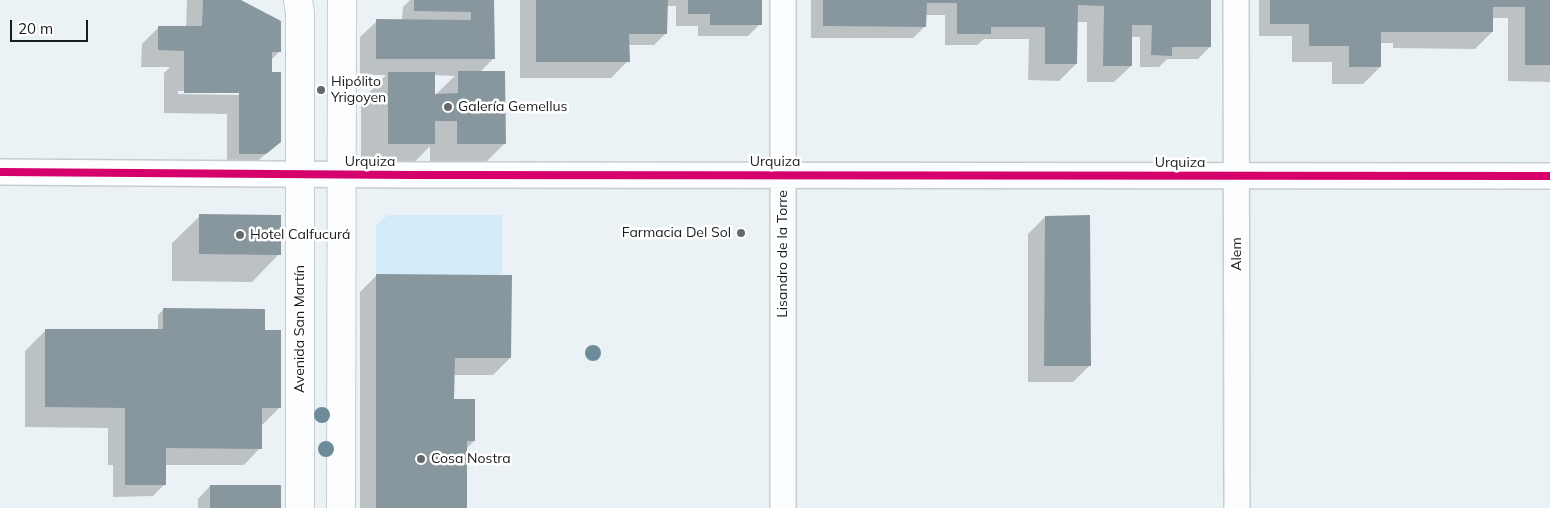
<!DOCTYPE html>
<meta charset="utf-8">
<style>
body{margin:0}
#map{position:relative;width:1550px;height:508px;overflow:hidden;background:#ebf2f6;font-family:Mulish,sans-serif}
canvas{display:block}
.scale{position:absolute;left:10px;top:20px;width:78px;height:22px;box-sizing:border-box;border:2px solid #191d20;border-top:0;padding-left:6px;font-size:15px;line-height:18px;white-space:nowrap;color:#191d20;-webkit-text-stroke:4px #fff;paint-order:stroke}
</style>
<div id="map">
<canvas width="1550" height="508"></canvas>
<div class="scale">20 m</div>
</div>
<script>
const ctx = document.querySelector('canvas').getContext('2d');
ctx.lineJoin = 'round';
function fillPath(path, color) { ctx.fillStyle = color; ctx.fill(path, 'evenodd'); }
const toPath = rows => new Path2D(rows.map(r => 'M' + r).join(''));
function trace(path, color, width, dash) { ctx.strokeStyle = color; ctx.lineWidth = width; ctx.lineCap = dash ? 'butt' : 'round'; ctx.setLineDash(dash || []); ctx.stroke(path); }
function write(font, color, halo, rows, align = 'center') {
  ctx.font = font + ' Mulish,sans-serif'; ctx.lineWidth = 5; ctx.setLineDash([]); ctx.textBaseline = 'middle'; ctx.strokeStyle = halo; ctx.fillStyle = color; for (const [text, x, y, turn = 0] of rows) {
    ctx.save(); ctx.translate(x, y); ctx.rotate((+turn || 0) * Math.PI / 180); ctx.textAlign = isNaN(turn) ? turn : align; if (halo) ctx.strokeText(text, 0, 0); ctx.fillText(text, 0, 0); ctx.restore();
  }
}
const green = toPath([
 [388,215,502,215,502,274,376,274,376,225]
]);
const shadow = toPath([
 [187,0,238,0,279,52,271,60,271,74,279,142,252,166,227,166,227,114,164,113,164,73,170,67,141,67,142,44,159,27,186,27],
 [178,91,242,92,239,95,178,94],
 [410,0,493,0,493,59,480,72,505,143,477,171,430,171,430,146,406,171,361,171,361,101,386,75,360,75,360,37,377,21,402,21,403,7],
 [434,75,455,76,434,96],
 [520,0,760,0,760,24,748,36,698,36,698,26,676,26,676,6,666,6,666,33,654,45,628,45,628,61,611,78,520,78],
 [811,0,1210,0,1210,47,1198,59,1167,59,1159,67,1140,67,1140,37,1131,37,1131,66,1114,82,1087,82,1087,22,1076,22,1076,64,1059,81,1028,80,1029,39,984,39,977,45,945,45,945,15,925,15,925,26,913,38,811,38],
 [1259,0,1550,0,1550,82,1508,81,1508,18,1492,18,1492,32,1475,49,1393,48,1393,43,1380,43,1380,67,1363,84,1332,84,1332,62,1292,62,1292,36,1259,36],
 [200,216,279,254,252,282,172,281,172,243],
 [1045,217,1090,365,1073,382,1028,382,1028,234],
 [377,275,510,358,493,375,453,375,453,400,474,441,466,449,466,508,360,508,360,292],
 [164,309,264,329,279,408,261,426,260,448,244,465,165,465,165,484,153,496,113,497,113,465,108,465,108,428,25,427,25,351,46,330,158,331,158,315],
 [210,486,280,508,198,508,198,499]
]);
const building = toPath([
 [203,0,241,0,281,21,281,52,272,52,272,72,281,72,281,142,266,154,239,154,239,93,184,93,184,51,158,50,158,26,202,26],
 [414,0,494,0,495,59,376,59,376,19,471,20,471,12,414,11],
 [536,0,668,0,667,34,629,34,630,62,536,62],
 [688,0,762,0,762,25,710,25,710,14,688,14],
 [823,0,1211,0,1211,47,1172,47,1172,56,1151,55,1152,25,1132,25,1132,66,1103,66,1104,6,1078,5,1077,64,1045,64,1045,27,991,27,991,34,957,34,957,3,927,3,926,27,823,26],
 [1270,0,1550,0,1550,65,1525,65,1525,7,1493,7,1493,32,1381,32,1381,67,1349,67,1349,46,1309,46,1309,24,1270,24],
 [458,71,505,71,506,144,457,144,457,121,435,121,435,144,388,144,388,72,435,72,435,94,458,93],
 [199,214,281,215,281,255,199,254],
 [1090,215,1091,366,1044,366,1045,216],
 [376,274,512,275,511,358,455,358,454,399,475,399,475,441,467,441,467,508,376,508],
 [163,308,265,309,265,330,281,330,281,408,262,408,262,449,166,448,166,485,125,485,125,408,45,407,45,329,163,329],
 [210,485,281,485,281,508,210,508]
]);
const minor = toPath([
 [783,0,783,508],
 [1236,0,1237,508],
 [0,172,410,175,1550,176]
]);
const major = toPath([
 [298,0,300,13,300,508],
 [341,508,342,0]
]);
const cycleway = toPath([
 [0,172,410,175,1550,176]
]);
const trees = [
 [593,353],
 [322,415],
 [326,449]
];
const markers = [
 [321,90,5,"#62686b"],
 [448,107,5,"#62686b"],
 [741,233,5,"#62686b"],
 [240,235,5,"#62686b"],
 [421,459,5,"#62686b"]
];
const poiNames = [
 ["Hipólito",331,82],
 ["Yrigoyen",331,98],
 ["Galería Gemellus",458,107],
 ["Farmacia Del Sol",731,233,"right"],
 ["Hotel Calfucurá",250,235],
 ["Cosa Nostra",431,459]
];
const streetNames = [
 ["Urquiza",370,162],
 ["Urquiza",775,162],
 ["Urquiza",1180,163],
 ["Lisandro de la Torre",783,254,-90],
 ["Alem",1237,254,-90],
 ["Avenida San Martín",300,329,-90]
];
fillPath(green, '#d4ebf9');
fillPath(shadow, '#0003');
fillPath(building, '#88969d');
trace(minor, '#c7cccf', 28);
trace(major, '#c7cccf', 30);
trace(minor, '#fcfdfe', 25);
trace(major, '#fcfdfe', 28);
trace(cycleway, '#d6006c', 8);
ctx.fillStyle = '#6d8b99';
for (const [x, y] of trees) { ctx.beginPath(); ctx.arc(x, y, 8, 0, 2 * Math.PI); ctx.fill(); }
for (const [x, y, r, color] of markers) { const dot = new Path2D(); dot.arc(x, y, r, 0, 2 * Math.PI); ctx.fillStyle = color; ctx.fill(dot); trace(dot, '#fff', 2); }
write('14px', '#191d20', '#fff', poiNames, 'left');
write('14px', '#191d20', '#fff', streetNames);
</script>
